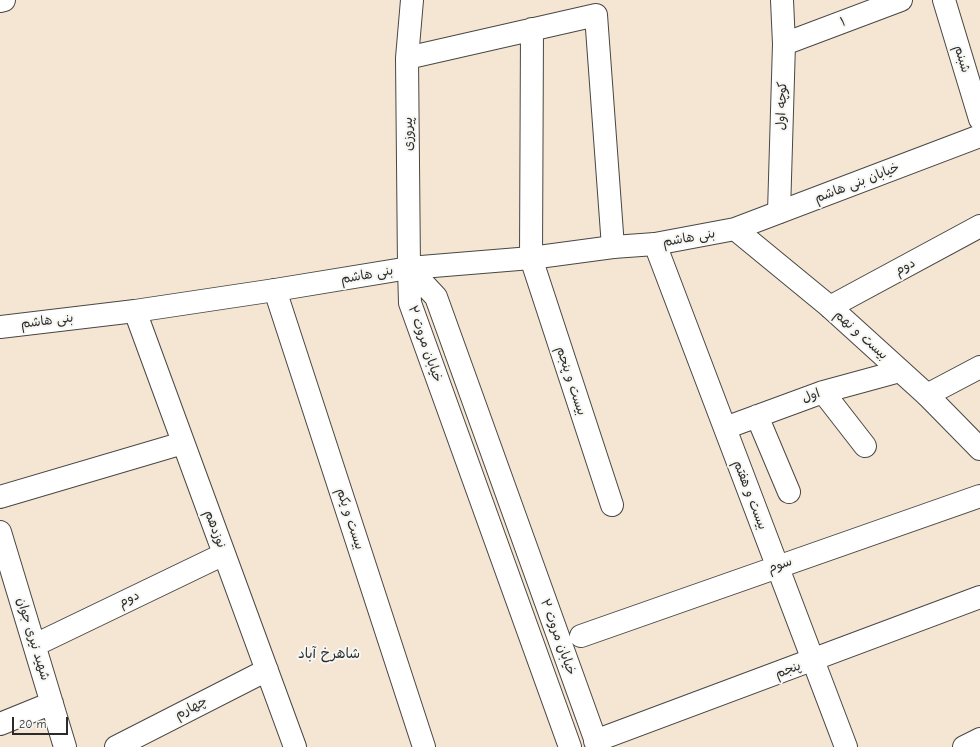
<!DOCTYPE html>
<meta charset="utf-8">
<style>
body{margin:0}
#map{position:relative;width:980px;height:747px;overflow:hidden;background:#f4e6d2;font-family:"Comic Neue",sans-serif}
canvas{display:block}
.scale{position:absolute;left:12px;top:717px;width:56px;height:18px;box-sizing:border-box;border:2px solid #2b2b2b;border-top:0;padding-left:5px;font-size:12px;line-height:14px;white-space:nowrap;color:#2b2b2b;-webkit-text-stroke:3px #f6f6f2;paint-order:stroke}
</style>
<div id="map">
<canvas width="980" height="747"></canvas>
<div class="scale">20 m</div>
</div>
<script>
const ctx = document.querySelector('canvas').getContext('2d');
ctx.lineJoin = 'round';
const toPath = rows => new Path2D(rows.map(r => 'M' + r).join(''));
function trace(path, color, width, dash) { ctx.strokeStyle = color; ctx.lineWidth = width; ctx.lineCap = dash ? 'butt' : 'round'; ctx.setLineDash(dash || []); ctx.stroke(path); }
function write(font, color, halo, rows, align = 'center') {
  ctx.font = font + ' "Comic Neue","Playpen Sans Arabic",sans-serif'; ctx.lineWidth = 4; ctx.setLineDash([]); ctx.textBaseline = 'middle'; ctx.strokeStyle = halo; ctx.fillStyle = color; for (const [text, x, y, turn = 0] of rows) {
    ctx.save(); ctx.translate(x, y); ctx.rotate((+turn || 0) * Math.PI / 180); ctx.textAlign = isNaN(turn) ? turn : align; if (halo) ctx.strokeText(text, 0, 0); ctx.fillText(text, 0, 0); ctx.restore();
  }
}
const street = toPath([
 [412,0,407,58,409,268,410,303,570,747],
 [944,0,980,119],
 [532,29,531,258,612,505],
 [784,44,901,0],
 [407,58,596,15,613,247],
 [779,212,784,44,782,0],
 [655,244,846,747],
 [409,268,436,297,598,747],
 [275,290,424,747],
 [830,307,980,226],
 [135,311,295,747],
 [823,392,865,446],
 [927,395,980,367],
 [757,416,789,492],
 [725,428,823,392,900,371],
 [0,497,183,443],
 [0,532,65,747],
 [581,636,980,496],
 [35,645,224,554],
 [0,724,52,703],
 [595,741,980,597],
 [116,747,267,670],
 [964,747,980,739]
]);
const secondary = toPath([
 [0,1,4,0],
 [735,229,830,307,927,395,980,449],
 [0,327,135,311,275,290,409,268,531,258,613,247,655,244,735,229,980,136]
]);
const streetNames = [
 ["۱",843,22,-20],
 ["شبنم",962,59,73],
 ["کوچه اول",782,106,-88],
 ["پیروزی",408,134,-90],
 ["خیابان بنی هاشم",857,183,-21],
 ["بنی هاشم",689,238,-10],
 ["دوم",905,267,-28],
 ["بنی هاشم",367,275,-10],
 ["بنی هاشم",47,321,-7],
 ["بیست و نهم",861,335,42],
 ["خیابان مروت ۲",425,344,71],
 ["بیست و پنجم",571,381,72],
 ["اول",811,396,-20],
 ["بیست و هفتم",750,495,69],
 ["بیست و یکم",350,519,72],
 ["نوزدهم",215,529,70],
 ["سوم",780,565,-19],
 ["دوم",129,599,-26],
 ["خیابان مروت ۲",558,637,70],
 ["شهید نیری جوان",33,639,73],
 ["پنجم",788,670,-20],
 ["چهارم",191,708,-27]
];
const neighbourhoodNames = [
 ["شاهرخ آباد",329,654]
];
trace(street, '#494744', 24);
trace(secondary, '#494744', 24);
trace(street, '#fff', 22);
trace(secondary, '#fff', 22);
write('13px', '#2b2b2b', '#f6f6f2', streetNames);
write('14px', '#2b2b2b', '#f6f6f2', neighbourhoodNames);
</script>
